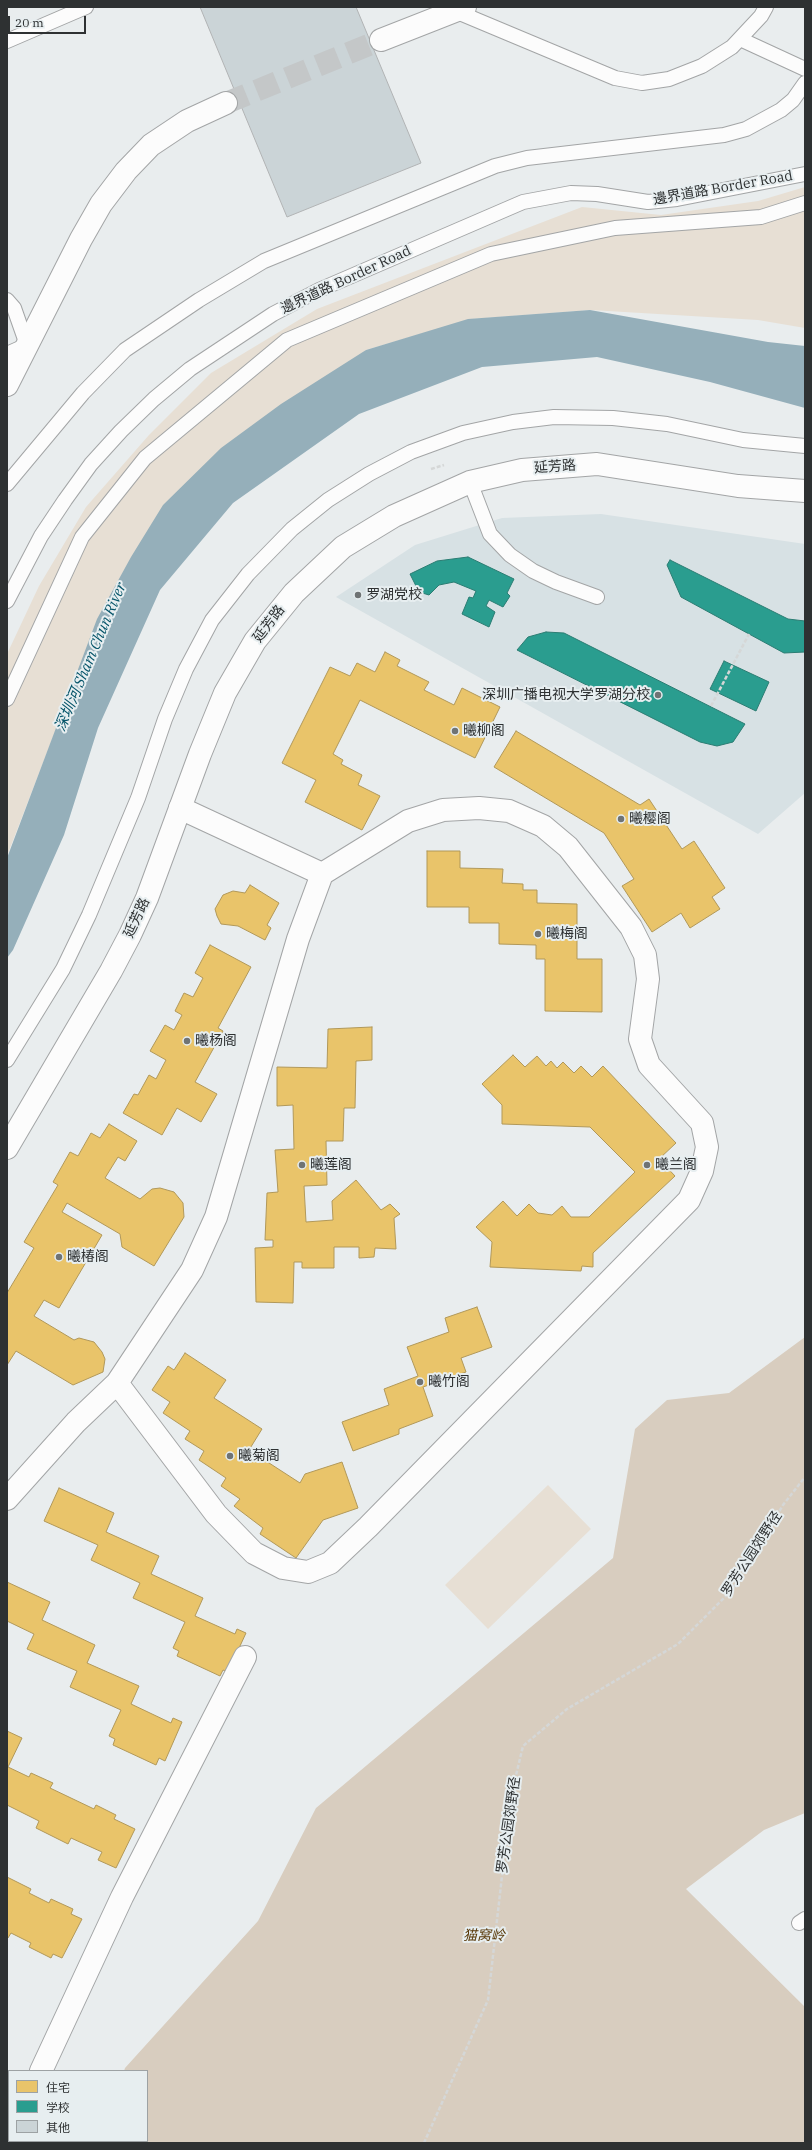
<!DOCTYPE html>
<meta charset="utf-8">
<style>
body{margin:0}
#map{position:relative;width:812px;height:2150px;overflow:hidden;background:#e9edee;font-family:"IBM Plex Serif","Noto Sans SC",serif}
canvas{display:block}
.frame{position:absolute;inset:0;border:8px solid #2e3132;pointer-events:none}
.legend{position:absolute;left:8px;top:2070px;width:140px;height:72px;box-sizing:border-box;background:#e7eef0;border:1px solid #9da2a4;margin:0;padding:5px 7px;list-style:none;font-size:12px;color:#2e3132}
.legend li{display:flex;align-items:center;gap:8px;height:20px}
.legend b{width:20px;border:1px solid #9da2a4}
.scale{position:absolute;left:8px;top:16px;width:78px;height:18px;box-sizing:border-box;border:2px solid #2e3132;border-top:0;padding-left:5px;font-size:12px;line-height:14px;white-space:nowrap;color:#2e3132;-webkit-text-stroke:3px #e7eef0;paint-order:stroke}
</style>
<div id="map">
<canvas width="812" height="2150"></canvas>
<div class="frame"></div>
<ul class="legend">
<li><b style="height:11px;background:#e9c46a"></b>住宅</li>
<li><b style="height:11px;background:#2a9d8f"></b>学校</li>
<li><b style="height:11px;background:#cbd4d7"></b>其他</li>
</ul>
<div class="scale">20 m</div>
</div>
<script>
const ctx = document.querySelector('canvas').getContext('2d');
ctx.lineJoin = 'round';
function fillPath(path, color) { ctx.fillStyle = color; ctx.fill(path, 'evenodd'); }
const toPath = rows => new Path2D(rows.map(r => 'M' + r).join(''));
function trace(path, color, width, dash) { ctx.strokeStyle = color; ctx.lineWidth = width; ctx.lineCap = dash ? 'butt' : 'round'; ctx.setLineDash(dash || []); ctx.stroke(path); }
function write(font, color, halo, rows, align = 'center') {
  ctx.font = font + ' "IBM Plex Serif","Noto Sans SC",serif'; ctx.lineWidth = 4; ctx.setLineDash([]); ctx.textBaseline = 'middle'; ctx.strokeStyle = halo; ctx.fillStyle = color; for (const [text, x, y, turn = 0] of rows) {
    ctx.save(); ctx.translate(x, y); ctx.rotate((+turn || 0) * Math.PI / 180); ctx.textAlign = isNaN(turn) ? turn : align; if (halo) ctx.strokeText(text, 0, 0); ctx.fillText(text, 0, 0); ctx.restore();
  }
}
const built = toPath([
 [601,514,805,544,805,793,758,834,336,597,415,545,502,518]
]);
const green = toPath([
 [805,187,805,328,758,320,591,310,472,319,366,350,102,610,7,856,7,654,39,586,86,507,149,435,211,373,317,309,582,207,661,215,758,201],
 [548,1485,591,1529,488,1629,445,1585]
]);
const forest = toPath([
 [805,1337,805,1813,764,1830,686,1889,805,2007,805,2143,103,2143,104,2141,147,2141,147,2071,124,2071,125,2068,258,1921,316,1808,613,1558,635,1429,667,1400,729,1393]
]);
const water = toPath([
 [590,310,768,342,805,346,805,408,710,382,597,357,482,367,359,414,233,503,160,590,98,728,64,835,13,950,7,958,7,858,97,619,131,557,163,505,221,448,281,404,366,350,468,319]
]);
const homes = toPath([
 [385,652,400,660,397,666,429,682,424,690,454,705,462,688,500,707,475,758,360,700,333,754,343,760,341,764,362,775,358,785,380,796,362,830,305,802,316,780,282,763,330,667,350,676,357,663,375,672,385,652],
 [516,731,640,805,649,799,682,849,694,841,725,888,712,897,720,909,690,928,681,913,652,932,622,886,634,879,604,833,494,767,516,731],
 [427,851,460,851,460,868,503,869,502,883,523,884,523,890,537,890,537,903,577,904,577,959,602,959,602,1012,545,1011,545,959,536,959,536,945,499,944,499,923,469,923,469,907,427,907,427,851],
 [250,885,279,903,267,925,271,928,265,940,238,926,221,924,217,916,215,909,223,895,233,891,245,893,250,885],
 [210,945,251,967,218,1028,223,1031,195,1082,217,1094,201,1122,177,1108,162,1135,123,1113,134,1094,138,1095,149,1075,156,1079,166,1060,150,1051,165,1025,174,1030,182,1015,175,1011,184,993,193,997,203,978,195,973,210,945],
 [372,1027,372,1060,356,1061,355,1108,344,1108,343,1141,326,1141,327,1185,304,1186,306,1222,333,1220,332,1201,356,1180,381,1210,390,1204,400,1214,394,1218,396,1249,375,1248,374,1257,359,1258,359,1247,334,1247,334,1268,302,1268,302,1262,294,1262,293,1303,256,1302,255,1248,273,1247,273,1240,265,1240,267,1193,278,1192,275,1150,294,1149,293,1105,277,1106,277,1067,327,1068,328,1029,372,1027],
 [513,1055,525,1067,537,1056,546,1066,551,1061,557,1068,563,1062,574,1073,581,1066,592,1077,603,1066,676,1143,659,1159,675,1176,593,1253,593,1267,582,1266,581,1271,490,1267,492,1242,476,1227,503,1201,517,1216,529,1204,538,1213,552,1215,562,1206,571,1217,589,1217,635,1172,590,1127,502,1124,502,1105,482,1084,513,1055],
 [109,1124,137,1141,125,1161,118,1157,105,1178,140,1199,152,1189,160,1188,174,1192,183,1203,184,1217,154,1266,122,1247,120,1234,67,1203,62,1212,102,1235,59,1308,44,1300,34,1316,74,1340,79,1338,94,1342,102,1352,105,1359,103,1372,73,1385,16,1351,7,1365,7,1293,34,1248,24,1242,58,1185,53,1182,70,1152,78,1156,91,1133,100,1138,109,1124],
 [477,1307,492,1347,461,1358,466,1372,423,1387,433,1416,399,1429,399,1434,353,1451,342,1422,389,1405,384,1389,418,1376,407,1347,449,1332,445,1318,477,1307],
 [185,1353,226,1380,214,1398,262,1429,249,1450,300,1483,305,1474,342,1462,358,1508,323,1520,296,1558,260,1534,263,1528,234,1506,240,1499,221,1486,226,1478,199,1460,204,1451,185,1439,190,1431,163,1413,170,1402,152,1390,168,1366,174,1370,185,1353],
 [59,1488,114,1513,106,1532,159,1556,151,1574,203,1598,195,1616,235,1634,237,1629,246,1633,228,1672,223,1670,220,1676,177,1656,179,1651,173,1648,185,1622,133,1598,140,1583,91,1560,98,1545,44,1521,59,1488],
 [7,1582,50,1602,42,1620,95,1645,87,1663,139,1686,131,1704,171,1723,173,1718,182,1722,165,1761,159,1758,156,1765,113,1745,115,1739,109,1736,121,1710,70,1687,77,1671,27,1649,34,1634,7,1621,7,1582],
 [7,1731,22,1738,8,1767,29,1777,31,1773,53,1783,50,1788,94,1809,96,1805,116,1815,114,1819,135,1829,116,1868,98,1860,102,1852,71,1838,68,1844,36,1828,39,1821,7,1805,7,1731],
 [7,1877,31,1889,29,1893,49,1903,51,1899,73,1909,71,1914,82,1919,62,1958,53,1954,51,1958,29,1947,31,1943,11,1933,8,1938,7,1937,7,1877]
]);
const schools = toPath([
 [468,557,514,579,507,593,510,596,503,607,489,600,486,606,495,612,489,627,462,614,469,597,473,598,476,591,454,582,439,585,429,595,419,592,410,574,437,561,468,557],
 [670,560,788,619,805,621,805,652,784,653,681,597,667,565,670,560],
 [546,632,564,633,745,724,733,742,717,746,700,742,517,650,528,637,546,632],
 [724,661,769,682,756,711,710,689,724,661]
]);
const building = toPath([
 [200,7,356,7,421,163,287,217,200,7]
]);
const highwayTunnel = toPath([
 [226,103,381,40]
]);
const path = toPath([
 [431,469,444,465],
 [711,706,749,634],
 [424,2143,488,2000,511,1796,523,1746,567,1709,678,1644,732,1590,783,1505,805,1477]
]);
const lane = toPath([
 [455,11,615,78,642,83,669,79,702,66,732,47,761,16,766,7],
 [740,39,805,69],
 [7,41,86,7],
 [7,300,14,308,27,345,7,354],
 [470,482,490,534,510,555,533,571,556,582,597,597],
 [7,484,83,393,125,350,199,300,264,261,495,166,527,158,724,135,746,129,781,110,793,100,805,83],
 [7,601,41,536,65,500,91,464,121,431,154,399,190,369,273,314,319,290,523,202,571,193,597,194,648,202,677,199,805,174],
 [7,699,82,537,145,458,287,340,491,254,615,228,761,217,805,203],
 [7,1060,63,969,89,915,138,798,165,719,186,669,212,620,248,574,292,529,328,500,369,474,411,452,463,433,513,422,554,417,613,418,667,424,743,440,805,446],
 [799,1923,805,1919]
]);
const street = toPath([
 [180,808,322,874],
 [7,1499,76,1422,117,1383,192,1270,216,1217,298,939,322,874,408,821,443,810,479,808,509,811,543,826,568,847,631,927,645,955,648,979,640,1039,649,1065,702,1123,707,1147,702,1171,689,1200,368,1527,330,1563,308,1572,283,1568,254,1553,216,1514,117,1383],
 [41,2071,122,1897,245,1657],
 [7,2126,9,2124]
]);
const secondary = toPath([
 [7,1148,111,971,130,935,147,898,200,754,225,693,255,641,294,593,343,547,394,516,470,482,522,470,597,464,738,486,805,491]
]);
const highway = toPath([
 [381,40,465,7],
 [7,385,81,239,101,204,126,171,151,145,187,121,226,103]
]);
const markers = [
 [358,595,4,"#6f7374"],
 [658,695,4,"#6f7374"],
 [455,731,4,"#6f7374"],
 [621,819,4,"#6f7374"],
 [538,934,4,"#6f7374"],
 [187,1041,4,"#6f7374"],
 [302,1165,4,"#6f7374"],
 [647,1165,4,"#6f7374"],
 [59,1257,4,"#6f7374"],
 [420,1382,4,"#6f7374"],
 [230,1456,4,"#6f7374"]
];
const streetNames = [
 ["邊界道路 Border Road",723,188,-10],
 ["邊界道路 Border Road",346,280,-25],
 ["延芳路",555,467,-4],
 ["延芳路",269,624,-53],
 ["延芳路",137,918,-65],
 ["罗芳公园郊野径",752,1554,-57],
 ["罗芳公园郊野径",509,1825,-82]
];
const poiNames = [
 ["罗湖党校",366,595],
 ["深圳广播电视大学罗湖分校",650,695,"right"],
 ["曦柳阁",463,731],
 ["曦樱阁",629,819],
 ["曦梅阁",546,934],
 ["曦杨阁",195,1041],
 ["曦莲阁",310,1165],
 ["曦兰阁",655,1165],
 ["曦椿阁",67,1257],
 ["曦竹阁",428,1382],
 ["曦菊阁",238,1456]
];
const parkNames = [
 ["猫窝岭",484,1936]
];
const waterNames = [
 ["深圳河 Sham Chun River",91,657,-67]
];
fillPath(built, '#d7e1e4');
fillPath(green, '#e7dfd4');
fillPath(forest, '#d8cdbf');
fillPath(water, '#95afba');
fillPath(homes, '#e9c46a');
trace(homes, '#b19859', 1);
fillPath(schools, '#2a9d8f');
trace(schools, '#2b7d73', 1);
fillPath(building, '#cbd4d7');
trace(building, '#b1b3b4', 1);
trace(highwayTunnel, '#c4c7c8', 22, [22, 11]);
trace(lane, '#a3a5a6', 16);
trace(street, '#a3a5a6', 24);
trace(secondary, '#a3a5a6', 24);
trace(highway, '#a3a5a6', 24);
trace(path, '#d5d7d7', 2.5, [4, 2]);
trace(lane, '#fcfcfc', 14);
trace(street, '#fcfcfc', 22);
trace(secondary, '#fcfcfc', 22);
trace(highway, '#fcfcfc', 22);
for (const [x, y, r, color] of markers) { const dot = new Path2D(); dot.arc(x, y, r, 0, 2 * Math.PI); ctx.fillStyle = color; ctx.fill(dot); trace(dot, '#e7eef0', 1.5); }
write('14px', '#2e3132', '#e7eef0', streetNames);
write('14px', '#2e3132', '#e7eef0', poiNames, 'left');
write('italic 14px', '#593908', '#e7eef0', parkNames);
write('italic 15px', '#055469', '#e7eef0', waterNames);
</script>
